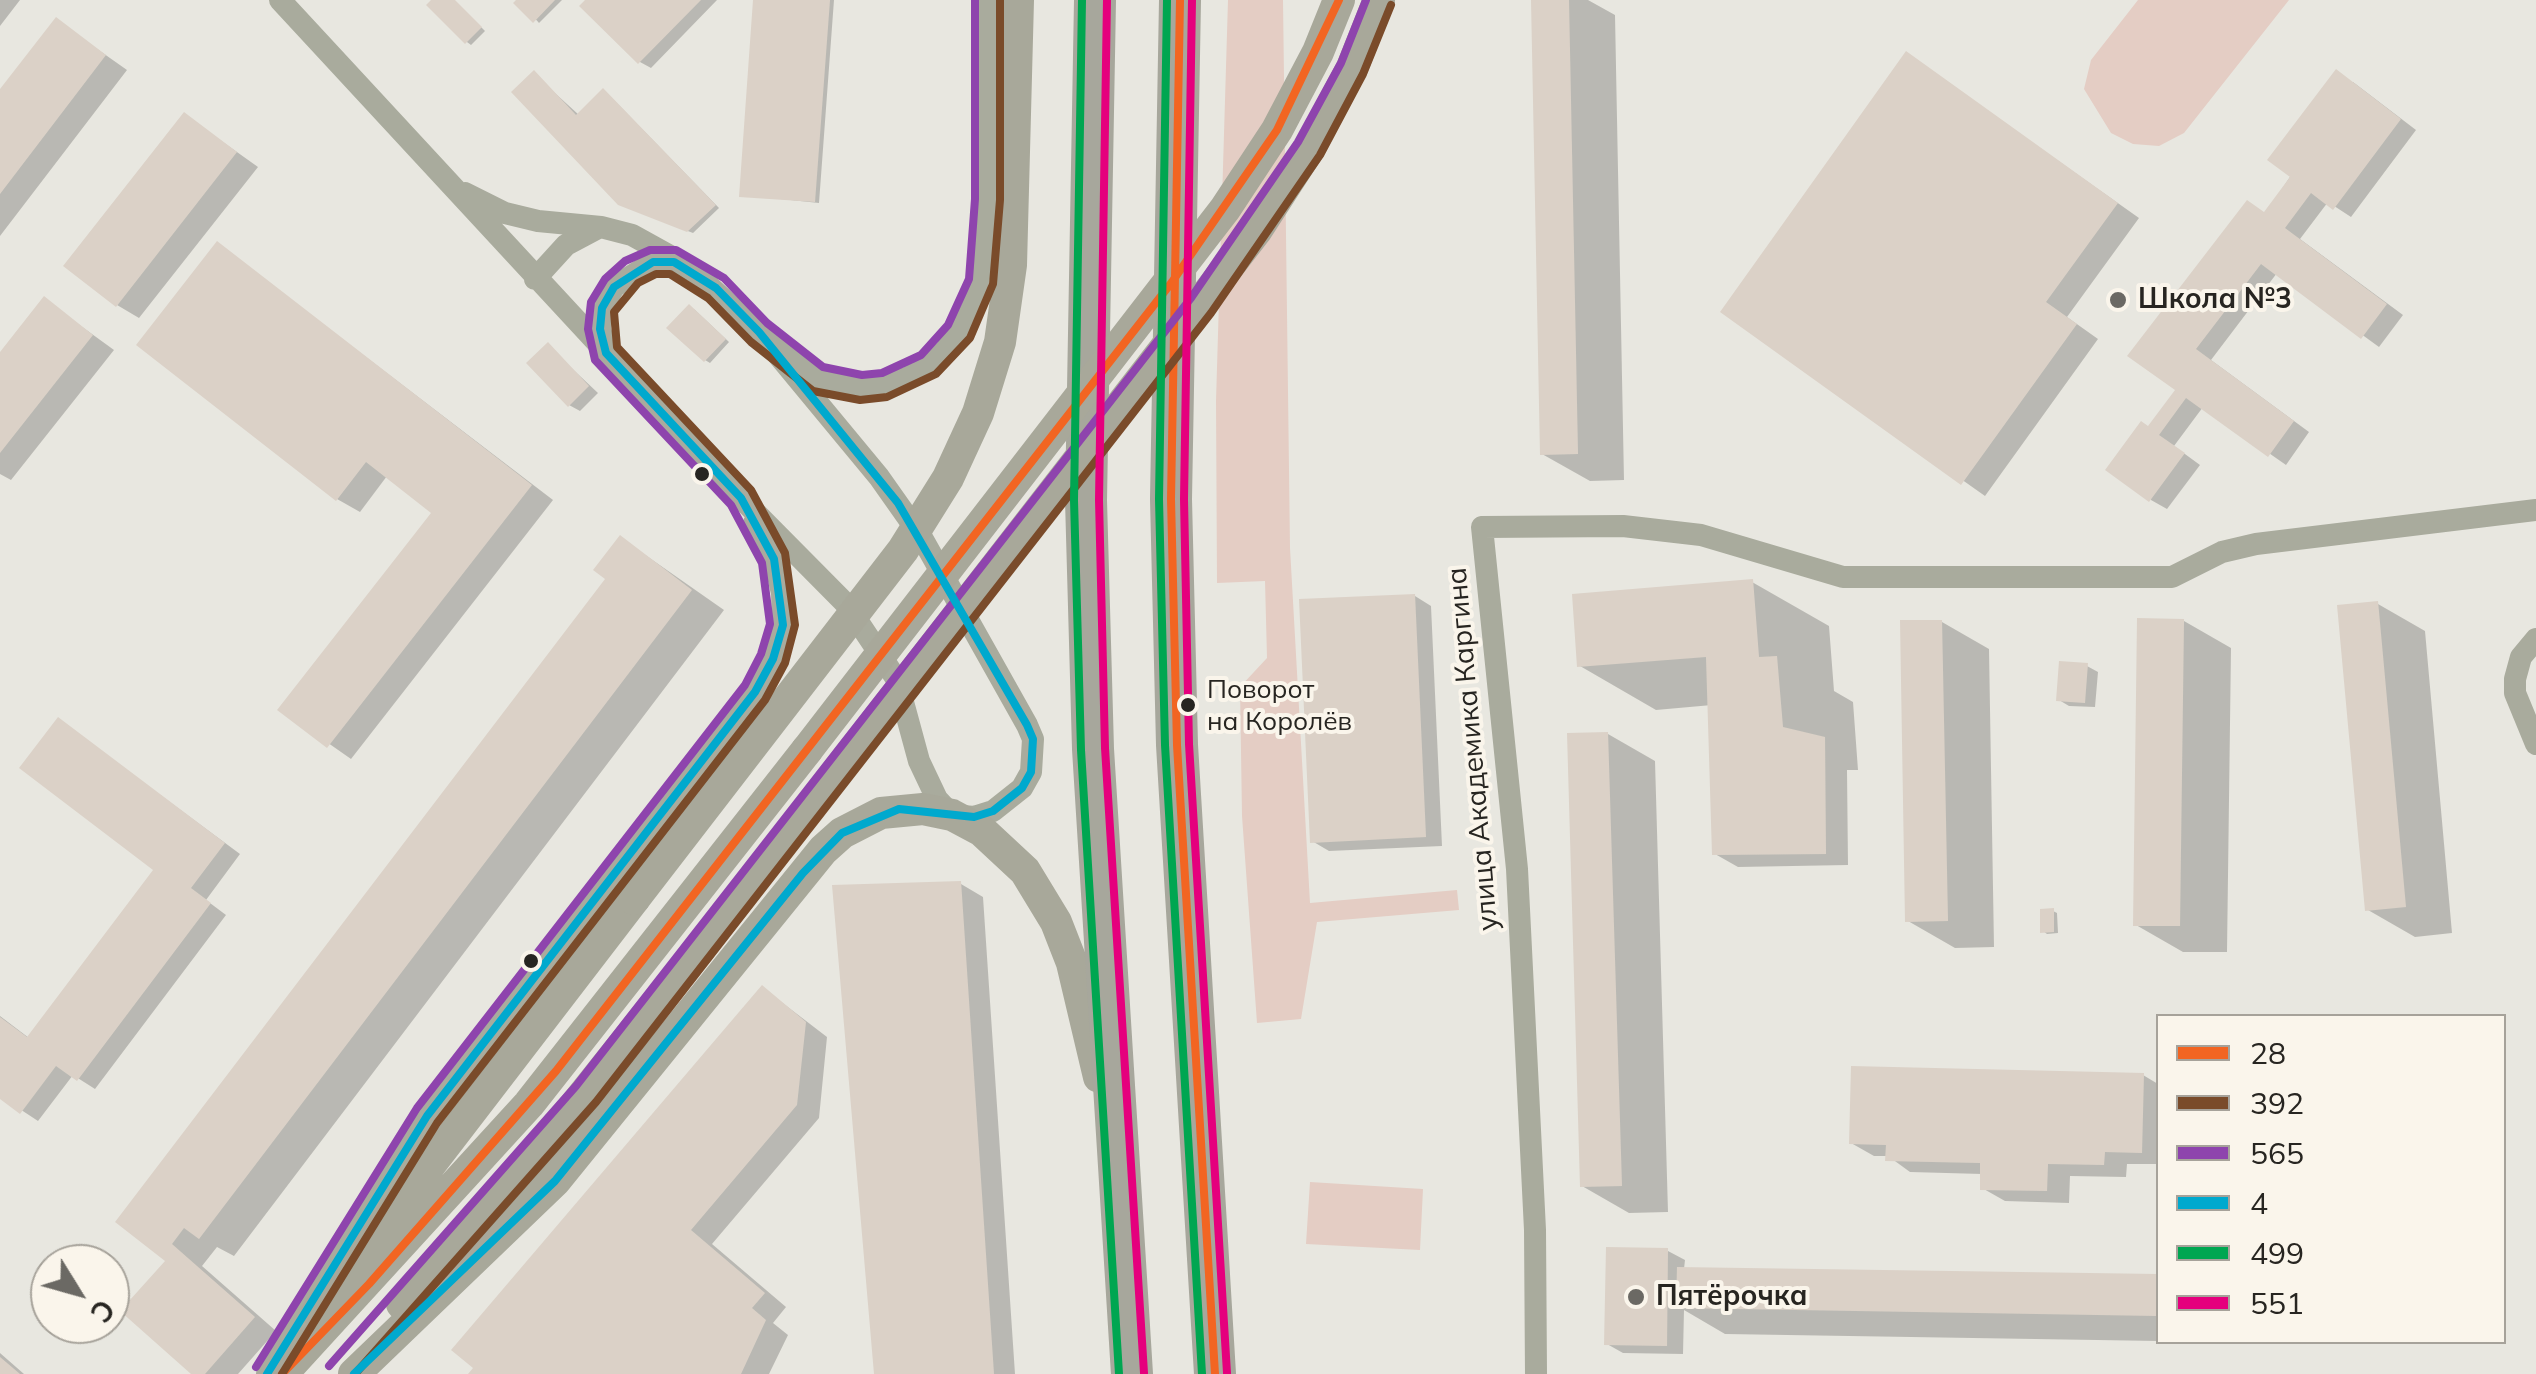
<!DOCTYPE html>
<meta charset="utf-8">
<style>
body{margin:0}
#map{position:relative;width:2536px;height:1374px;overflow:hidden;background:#e8e7e0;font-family:Mulish,sans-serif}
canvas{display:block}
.legend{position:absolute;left:2156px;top:1014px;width:350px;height:330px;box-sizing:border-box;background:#faf5eb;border:2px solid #a6a29a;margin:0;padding:12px 18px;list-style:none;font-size:30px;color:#272521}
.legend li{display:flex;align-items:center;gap:20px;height:50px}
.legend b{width:50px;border:2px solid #a6a29a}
.north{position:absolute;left:30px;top:1244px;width:100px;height:100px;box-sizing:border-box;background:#faf5eb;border:2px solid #a6a29a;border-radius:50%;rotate:127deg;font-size:28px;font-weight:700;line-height:40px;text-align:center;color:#272521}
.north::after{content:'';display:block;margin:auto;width:35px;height:45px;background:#6b6964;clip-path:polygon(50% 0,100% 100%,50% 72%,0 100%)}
</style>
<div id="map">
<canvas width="2536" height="1374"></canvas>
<ul class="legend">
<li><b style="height:12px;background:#f26522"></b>28</li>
<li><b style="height:12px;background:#7a4b2a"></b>392</li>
<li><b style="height:12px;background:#8e44ad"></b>565</li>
<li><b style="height:12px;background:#00a9ce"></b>4</li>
<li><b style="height:12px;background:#00a651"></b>499</li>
<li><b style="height:12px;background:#e5007d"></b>551</li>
</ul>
<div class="north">С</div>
</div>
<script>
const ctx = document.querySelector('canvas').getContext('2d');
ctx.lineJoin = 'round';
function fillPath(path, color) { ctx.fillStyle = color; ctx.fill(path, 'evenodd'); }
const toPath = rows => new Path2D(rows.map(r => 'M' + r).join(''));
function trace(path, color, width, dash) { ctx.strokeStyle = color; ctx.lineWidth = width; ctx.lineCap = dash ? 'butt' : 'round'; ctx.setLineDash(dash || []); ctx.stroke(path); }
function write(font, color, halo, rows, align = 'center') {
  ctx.font = font + ' Mulish,sans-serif'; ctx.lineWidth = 8; ctx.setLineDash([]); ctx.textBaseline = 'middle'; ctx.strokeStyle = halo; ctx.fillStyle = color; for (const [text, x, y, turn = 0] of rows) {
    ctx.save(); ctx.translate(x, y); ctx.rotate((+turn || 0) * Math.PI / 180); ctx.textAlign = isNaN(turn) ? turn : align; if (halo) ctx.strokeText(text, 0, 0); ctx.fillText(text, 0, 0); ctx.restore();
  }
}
const green = toPath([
 [1228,0,1283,0,1290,548,1310,903,1457,890,1459,910,1317,922,1301,1019,1257,1023,1242,816,1240,687,1267,658,1265,581,1217,583,1216,401],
 [2138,0,2289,0,2184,133,2159,146,2133,144,2111,133,2084,89,2091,60],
 [1310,1182,1423,1189,1420,1250,1306,1244]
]);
const shadow = toPath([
 [0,0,20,0,0,26],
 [435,0,454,0,485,31,471,45,467,42,430,5],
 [519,0,562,0,539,23],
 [589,0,717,0,651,68,640,62],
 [756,0,834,0,819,203,742,195],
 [1533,0,1588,0,1615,15,1624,480,1590,481,1542,454],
 [56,20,127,70,0,236,0,94],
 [1907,54,2139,218,2067,317,2098,339,1985,496,1723,311],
 [534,74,579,115,608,94,719,208,693,233,625,207],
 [2353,82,2416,130,2351,217,2328,202,2300,239,2403,315,2379,347,2277,273,2211,360,2309,432,2286,465,2203,407,2174,446,2200,465,2167,509,2151,500,2149,429,2179,389,2131,355,2266,213],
 [185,115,258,167,139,318,117,305],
 [218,244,553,500,351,759,281,710,434,512,387,476,360,512,337,499],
 [45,300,114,350,11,480,0,474,0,356],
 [694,309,729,342,710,363,705,360],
 [548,346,598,393,580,411,569,405],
 [621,538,724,610,234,1256,217,1247,202,1266,276,1331,238,1374,195,1374,168,1260,163,1255,608,578],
 [1752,582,1829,626,1834,691,1853,702,1858,770,1847,770,1848,865,1738,867,1715,854,1712,705,1656,710,1580,666],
 [1415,596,1431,606,1442,846,1329,851,1312,841],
 [2378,604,2425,631,2452,933,2415,937,2368,910],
 [2184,621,2231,648,2227,952,2183,952,2136,925],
 [1942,622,1989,649,1994,947,1955,948,1908,921],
 [2087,666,2098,672,2095,707,2069,706,2059,700],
 [59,720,240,854,206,900,226,915,95,1089,73,1075,38,1121,0,1096,0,1016,29,1038,157,869],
 [1608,734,1655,761,1668,1212,1629,1213,1582,1186],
 [961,884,983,897,1015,1374,876,1374],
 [2053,911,2057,913,2058,933,2047,934,2043,931],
 [763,988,827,1037,819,1118,712,1244,786,1307,773,1323,788,1335,769,1374,471,1374],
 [2143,1075,2158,1084,2158,1164,2127,1164,2126,1177,2070,1176,2069,1203,2005,1201,1982,1188,1982,1174,1910,1172,1888,1156,1874,1156,1851,1143],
 [1668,1251,1685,1260,1684,1269,2158,1277,2158,1341,1725,1334,1684,1310,1683,1354,1623,1353,1607,1344],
 [0,1353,24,1374,0,1374]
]);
const building = toPath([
 [431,0,455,0,482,27,465,44,426,5],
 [516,0,555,0,533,23,513,3],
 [585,0,701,0,638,64,579,6],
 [753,0,830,0,815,202,739,197],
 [1531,0,1569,0,1578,454,1540,455],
 [56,17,106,55,0,194,0,89],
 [1906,51,2118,203,2046,302,2077,324,1961,485,1720,312],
 [2336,69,2401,119,2333,210,2311,193,2285,228,2387,304,2361,339,2261,264,2196,349,2294,421,2268,457,2186,398,2159,435,2185,453,2149,502,2105,470,2141,421,2148,426,2175,390,2127,356,2247,200,2264,212,2290,177,2267,160],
 [534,70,576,115,603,88,716,205,687,232,618,205,511,92],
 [184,112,237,152,116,307,63,266],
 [217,241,532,485,327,748,277,710,431,513,366,462,336,501,136,345],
 [44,296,93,335,0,453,0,352],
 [689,304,726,339,704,362,666,328],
 [548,342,589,386,568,407,526,363],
 [620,535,692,590,199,1239,184,1228,172,1244,255,1317,205,1374,191,1374,120,1311,165,1261,115,1222,605,579,593,570],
 [1753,579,1759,657,1777,656,1783,727,1825,737,1826,854,1712,855,1706,657,1577,667,1572,594],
 [1415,594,1426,837,1310,843,1299,599],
 [2378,601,2406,907,2365,911,2337,605],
 [2137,618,2184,619,2180,926,2133,926],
 [1900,620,1942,620,1948,921,1905,922],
 [2059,661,2088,663,2085,703,2056,701],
 [58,717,225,843,191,888,211,903,77,1081,56,1066,20,1114,0,1099,0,1017,27,1037,153,870,19,768],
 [1608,732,1622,1186,1580,1187,1567,733],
 [961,881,994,1374,874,1374,832,885],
 [2054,908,2054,932,2040,933,2040,909],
 [762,985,806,1022,797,1105,691,1230,765,1293,752,1308,766,1320,741,1374,468,1374,473,1368,451,1350],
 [1851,1066,2144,1073,2142,1153,2105,1152,2104,1165,2048,1164,2047,1191,1980,1190,1980,1163,1885,1161,1886,1145,1849,1144],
 [1606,1247,1668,1248,1667,1346,1604,1345],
 [1677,1267,2158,1274,2158,1316,1676,1308],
 [0,1357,20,1374,0,1374]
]);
const street = toPath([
 [280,0,741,498,847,605,897,680,919,761,937,799,952,815,974,817,993,811,1022,788,1031,772,1033,739,1027,725,922,538,879,477,759,332],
 [465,193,505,213,538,221,601,227,632,235,679,261],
 [535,279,566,245,598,228],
 [606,351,600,329,602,308,614,287,653,262,674,262,693,271,759,332,818,379,861,388,886,385,909,377,945,351,972,308,986,247,987,0],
 [2536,639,2521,657,2515,679,2515,693,2536,744],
 [267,1374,427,1116,755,692,773,659,783,625,782,593,774,559,754,523],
 [1536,1374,1535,1230,1517,869,1482,527,1623,526,1701,535,1843,577,2172,577,2222,552,2256,544,2536,510]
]);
const secondary = toPath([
 [402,1304,530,1162,699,950],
 [317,1312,634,899],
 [282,1374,529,1104,807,750],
 [354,1374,555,1181,823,850,842,833,881,813,923,809,952,815,982,831,1025,871,1056,922,1072,963,1099,1077]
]);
const highway = toPath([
 [1095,0,1086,500,1093,749,1132,1374],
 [1180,0,1171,499,1177,745,1215,1374]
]);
const secondaryBridge = toPath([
 [807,750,1225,209,1277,130,1318,52,1339,0],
 [634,899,903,550,948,478,978,413,1000,342,1011,265,1018,0],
 [699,950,1256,231,1309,149,1352,68,1379,0]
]);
const bus1 = toPath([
 [1180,0,1171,499,1177,745,1215,1374],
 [282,1374,369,1284,556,1071,1172,282,1277,130,1339,0]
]);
const bus2 = toPath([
 [282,1374,437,1123,765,700,785,663,795,625,785,553,751,490,617,347,614,312,638,283,656,274,670,274,708,298,751,342,813,391,860,400,887,397,936,374,970,338,993,284,1000,200,1000,0],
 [355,1374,596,1102,1211,313,1320,155,1363,74,1391,5]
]);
const bus3 = toPath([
 [329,1366,576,1086,1191,298,1298,142,1341,63,1366,0],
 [256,1367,417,1108,745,685,761,654,770,624,762,563,731,505,595,360,588,329,591,302,605,279,625,261,650,250,676,250,724,278,767,323,823,367,862,375,882,373,921,355,948,325,969,279,975,199,975,0]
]);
const bus4 = toPath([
 [267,1374,427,1116,755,692,773,659,783,625,774,559,741,498,606,353,600,329,602,308,614,287,653,262,674,262,716,288,759,332,898,503,1027,725,1033,739,1031,772,1022,788,993,811,974,817,899,809,842,833,803,873,555,1181,354,1374]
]);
const bus5 = toPath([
 [1082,0,1074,500,1081,750,1119,1374],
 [1167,0,1159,499,1165,745,1202,1374]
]);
const bus6 = toPath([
 [1107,0,1099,500,1105,748,1144,1373],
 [1192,0,1184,499,1189,744,1227,1373]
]);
const markers = [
 [2118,300,10,"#6b6964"],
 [702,474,9,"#272521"],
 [1188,705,9,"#272521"],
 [531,961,9,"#272521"],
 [1636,1297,10,"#6b6964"]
];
const busNames = [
 ["Поворот",1207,690],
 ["на Королёв",1207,722]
];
const poiNames = [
 ["Школа №3",2138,300],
 ["Пятёрочка",1656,1297]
];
const streetNames = [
 ["улица Академика Каргина",1473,749,-95]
];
fillPath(green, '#e4cdc4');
fillPath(shadow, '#0003');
fillPath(building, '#dbd1c7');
trace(street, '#a9ab9d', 22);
trace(secondary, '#a8a89a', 32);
trace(highway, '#a7a79c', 42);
trace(secondaryBridge, '#a8a89a', 32);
trace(bus1, '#f26522', 8);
trace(bus2, '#7a4b2a', 8);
trace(bus3, '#8e44ad', 8);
trace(bus4, '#00a9ce', 8);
trace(bus5, '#00a651', 8);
trace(bus6, '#e5007d', 8);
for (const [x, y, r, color] of markers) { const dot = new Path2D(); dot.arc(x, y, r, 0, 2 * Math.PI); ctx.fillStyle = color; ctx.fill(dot); trace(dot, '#faf5eb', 4); }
write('26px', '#272521', '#faf5eb', busNames, 'left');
write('bold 28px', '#272521', '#faf5eb', poiNames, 'left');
write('28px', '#272521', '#faf5eb', streetNames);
</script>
